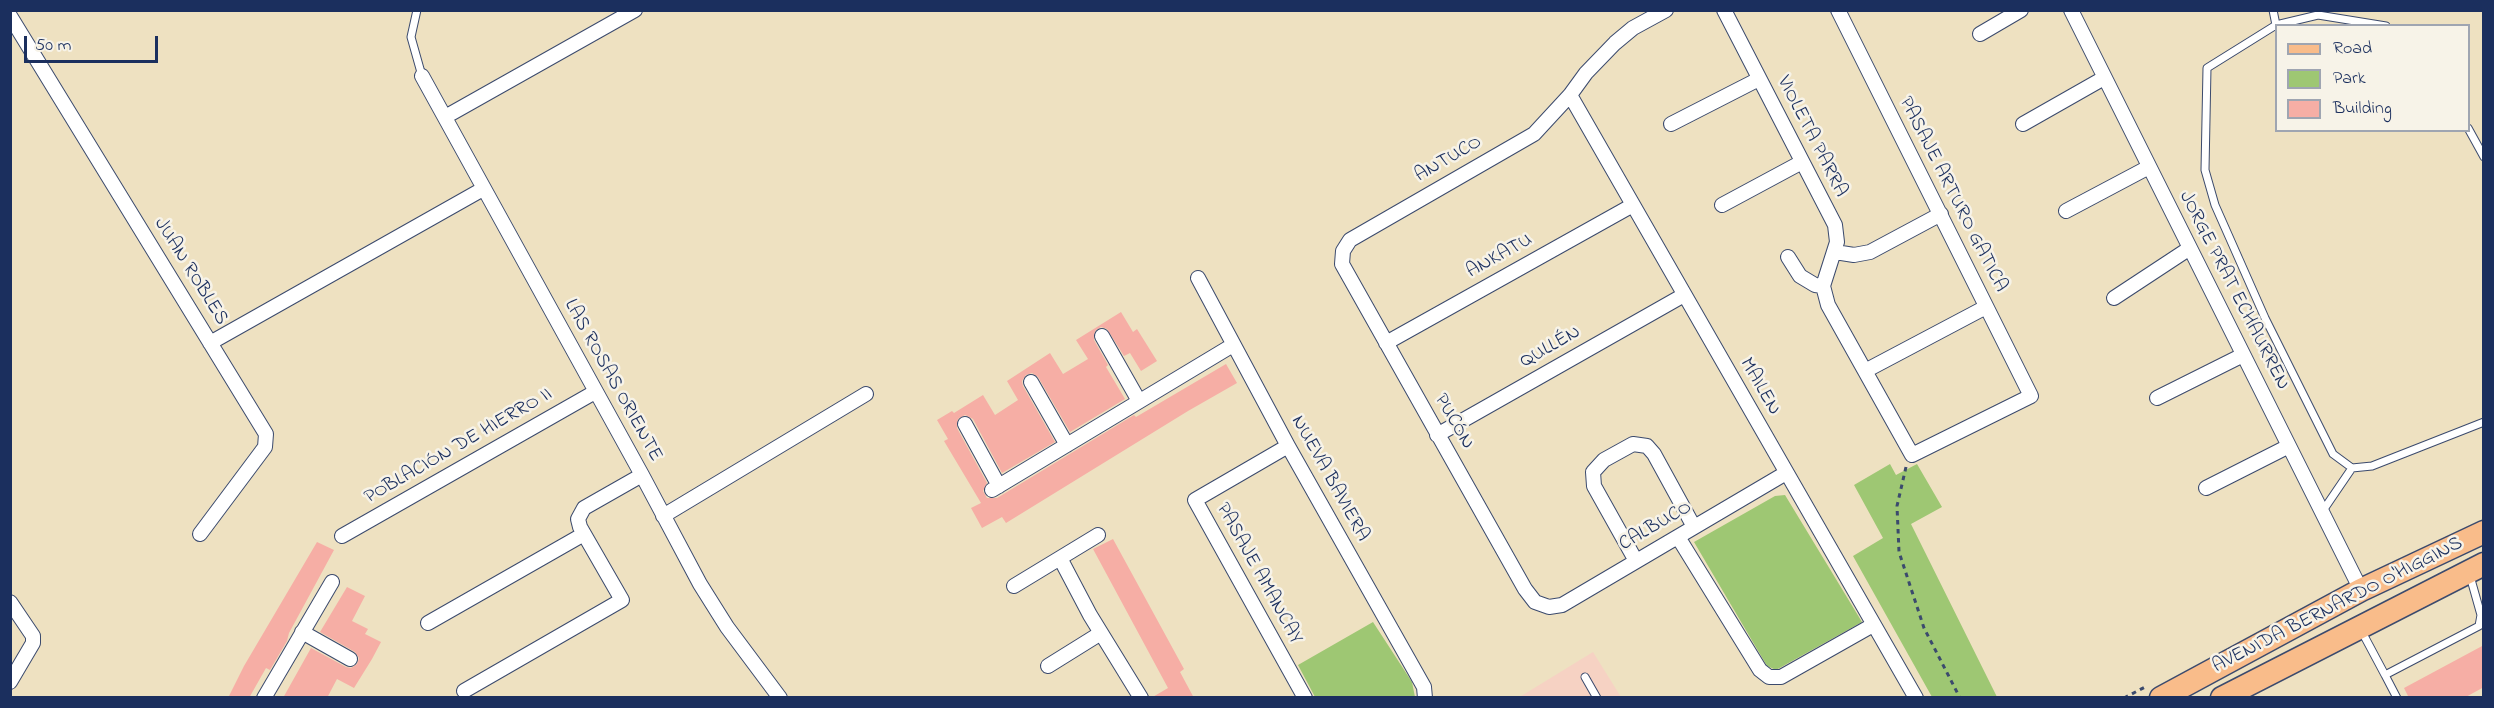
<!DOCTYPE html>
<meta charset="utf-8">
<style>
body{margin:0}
#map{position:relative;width:2494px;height:708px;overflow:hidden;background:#eee1c1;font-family:"Indie Flower",sans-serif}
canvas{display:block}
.frame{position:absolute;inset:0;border:12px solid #1b2f5e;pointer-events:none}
.legend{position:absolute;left:2275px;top:24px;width:195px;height:108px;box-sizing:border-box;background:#f7f3e8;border:2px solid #9fa5b1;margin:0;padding:8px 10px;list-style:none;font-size:18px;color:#1b2f5e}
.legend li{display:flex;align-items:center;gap:12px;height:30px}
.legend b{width:30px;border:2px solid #9fa5b1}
.scale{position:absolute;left:24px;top:36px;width:134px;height:27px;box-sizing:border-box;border:3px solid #1b2f5e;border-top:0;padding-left:8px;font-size:18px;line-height:21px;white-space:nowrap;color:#1b2f5e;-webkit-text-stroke:4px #f7f3e8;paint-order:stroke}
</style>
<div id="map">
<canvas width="2494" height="708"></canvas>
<div class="frame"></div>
<ul class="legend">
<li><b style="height:8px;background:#f9bc8a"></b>Road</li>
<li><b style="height:16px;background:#9ec773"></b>Park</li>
<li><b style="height:16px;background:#f6aea5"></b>Building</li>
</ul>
<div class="scale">50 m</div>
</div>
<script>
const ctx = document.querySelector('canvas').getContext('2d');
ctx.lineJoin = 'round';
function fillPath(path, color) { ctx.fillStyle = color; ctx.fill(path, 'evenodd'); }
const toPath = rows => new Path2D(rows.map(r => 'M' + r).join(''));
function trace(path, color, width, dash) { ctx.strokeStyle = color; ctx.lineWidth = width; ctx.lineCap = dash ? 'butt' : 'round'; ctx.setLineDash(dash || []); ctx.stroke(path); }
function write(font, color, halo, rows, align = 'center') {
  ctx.font = font + ' "Indie Flower",sans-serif'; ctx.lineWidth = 5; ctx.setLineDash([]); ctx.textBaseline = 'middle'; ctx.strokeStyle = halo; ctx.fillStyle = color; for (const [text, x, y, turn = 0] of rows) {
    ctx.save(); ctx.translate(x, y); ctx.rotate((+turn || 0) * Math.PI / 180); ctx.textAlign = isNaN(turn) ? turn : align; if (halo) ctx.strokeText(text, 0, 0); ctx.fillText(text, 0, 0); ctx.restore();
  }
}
const built = toPath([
 [1593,652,1621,697,1518,698]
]);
const green = toPath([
 [1890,464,1896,475,1917,464,1942,507,1911,524,1997,697,1932,697,1853,556,1883,538,1854,485],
 [1785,495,1862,622,1776,670,1767,666,1694,542,1775,496],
 [1373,622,1412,682,1415,697,1315,697,1298,665]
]);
const building = toPath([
 [1121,312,1133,332,1137,329,1157,361,1141,371,1130,353,1124,356,1107,329,1101,327,1095,331,1094,340,1108,365,1106,367,1125,399,1070,432,1038,377,1032,373,1026,375,1022,381,1023,386,1055,442,1002,473,973,419,965,415,958,419,957,428,987,483,983,491,987,498,997,498,1134,415,1136,417,1226,364,1237,383,1188,411,1006,523,1002,517,982,528,971,508,981,503,944,441,948,439,937,420,952,411,954,413,983,395,995,415,1018,400,1007,381,1050,353,1063,374,1088,359,1076,340],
 [1113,539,1184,669,1180,672,1194,698,1151,698,1168,688,1093,549],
 [317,542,334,550,289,633,287,641,270,670,266,668,249,698,228,698,244,666],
 [347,587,365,596,352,621,368,629,365,634,381,642,372,659,354,688,337,679,327,698,283,698,311,648,346,667,351,668,357,664,359,658,355,652,320,632],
 [2484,645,2484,687,2464,698,2409,698,2404,688]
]);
const path = toPath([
 [1906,467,1897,506,1899,552,1924,628,1960,698],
 [2124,698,2145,687]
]);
const service = toPath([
 [417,10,411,37,422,76],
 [2273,10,2276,25],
 [2386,26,2318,15,2276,25,2207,68,2205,170,2215,205,2265,318,2333,454,2352,468,2372,466,2484,422],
 [2468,128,2484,157],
 [2322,512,2352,468],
 [2361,630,2385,675,2479,626,2481,615,2470,576],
 [2385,675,2397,698],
 [1585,677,1597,698]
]);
const minor = toPath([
 [1666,10,1633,28,1615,43,1586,73,1570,95,1534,134,1350,240,1343,251,1342,264,1525,589,1535,602,1549,607,1562,605,1786,473],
 [1724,10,1835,225,1837,242,1823,286,1828,305,1912,455,2031,396,1838,10],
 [2071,10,2361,590],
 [10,16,266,434,265,447,200,534],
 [1980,34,2021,10],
 [422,76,642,475,700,584,727,627,780,698],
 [1570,95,1916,698],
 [445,117,635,10],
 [1671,124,1759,79],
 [2023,124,2104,78],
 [1722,205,1802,162],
 [2066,211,2149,167],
 [1835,252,1854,255,1870,252,1941,214],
 [1788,257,1800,276,1815,285,1823,286],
 [1198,278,1288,446,1424,687,1425,698],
 [2114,298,2190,248],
 [1102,336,1139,401],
 [210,343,483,189],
 [1386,343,1633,205],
 [1865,371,1986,307],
 [1031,382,1067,445],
 [2157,398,2243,355],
 [965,424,999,486],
 [1437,435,1684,295],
 [1288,446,1195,500,1305,698],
 [2206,488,2289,446],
 [992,490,1233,345],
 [663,516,866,394],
 [342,536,595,392],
 [1678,537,1760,670,1769,677,1781,677,1873,625],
 [1060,558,1090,615,1141,698],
 [1636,561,1594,486,1593,472,1604,460,1633,444,1647,446,1654,454,1694,527],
 [1014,586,1098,535],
 [10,602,33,636,33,643,10,682],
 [428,623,584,534],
 [302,632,350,659],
 [1048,666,1101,633],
 [464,691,622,600,580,527,578,519,584,508,642,475],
 [264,698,332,582]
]);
const primary = toPath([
 [2161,698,2361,590,2484,532],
 [2222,698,2484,564]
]);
const streetNames = [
 ["VIOLETA PARRA",1811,137,63],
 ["ANTUCO",1449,160,-30],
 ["PASAJE ARTURO GATICA",1952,195,63],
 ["ANKATU",1500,257,-29],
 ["JUAN ROBLES",190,272,58],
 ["JORGE PRAT ECHAURREN",2233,291,63],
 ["QULLÉN",1551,348,-30],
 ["LAS ROSAS ORIENTE",612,381,61],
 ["MAILEN",1759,387,60],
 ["PUCÓN",1453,422,60],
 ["POBLACIÓN DE HIERRO II",459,447,-30],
 ["NUEVA BAVIERA",1329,479,61],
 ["CALBUCO",1656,527,-30],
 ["PASAJE AMANCAY",1258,574,61],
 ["AVENIDA BERNARDO O'HIGGINS",2338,606,-27]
];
fillPath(built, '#f6d2c3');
fillPath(green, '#9ec773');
fillPath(building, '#f6aea5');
trace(service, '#3b4a6d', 9);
trace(minor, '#3b4a6d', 16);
trace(primary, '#3b4a6d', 25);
trace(path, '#3b4a6d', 3, [4.5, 4.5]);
trace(service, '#fff', 7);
trace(minor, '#fff', 14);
trace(primary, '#f9bc8a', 22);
write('20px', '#1b2f5e', '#f7f3e8', streetNames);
</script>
